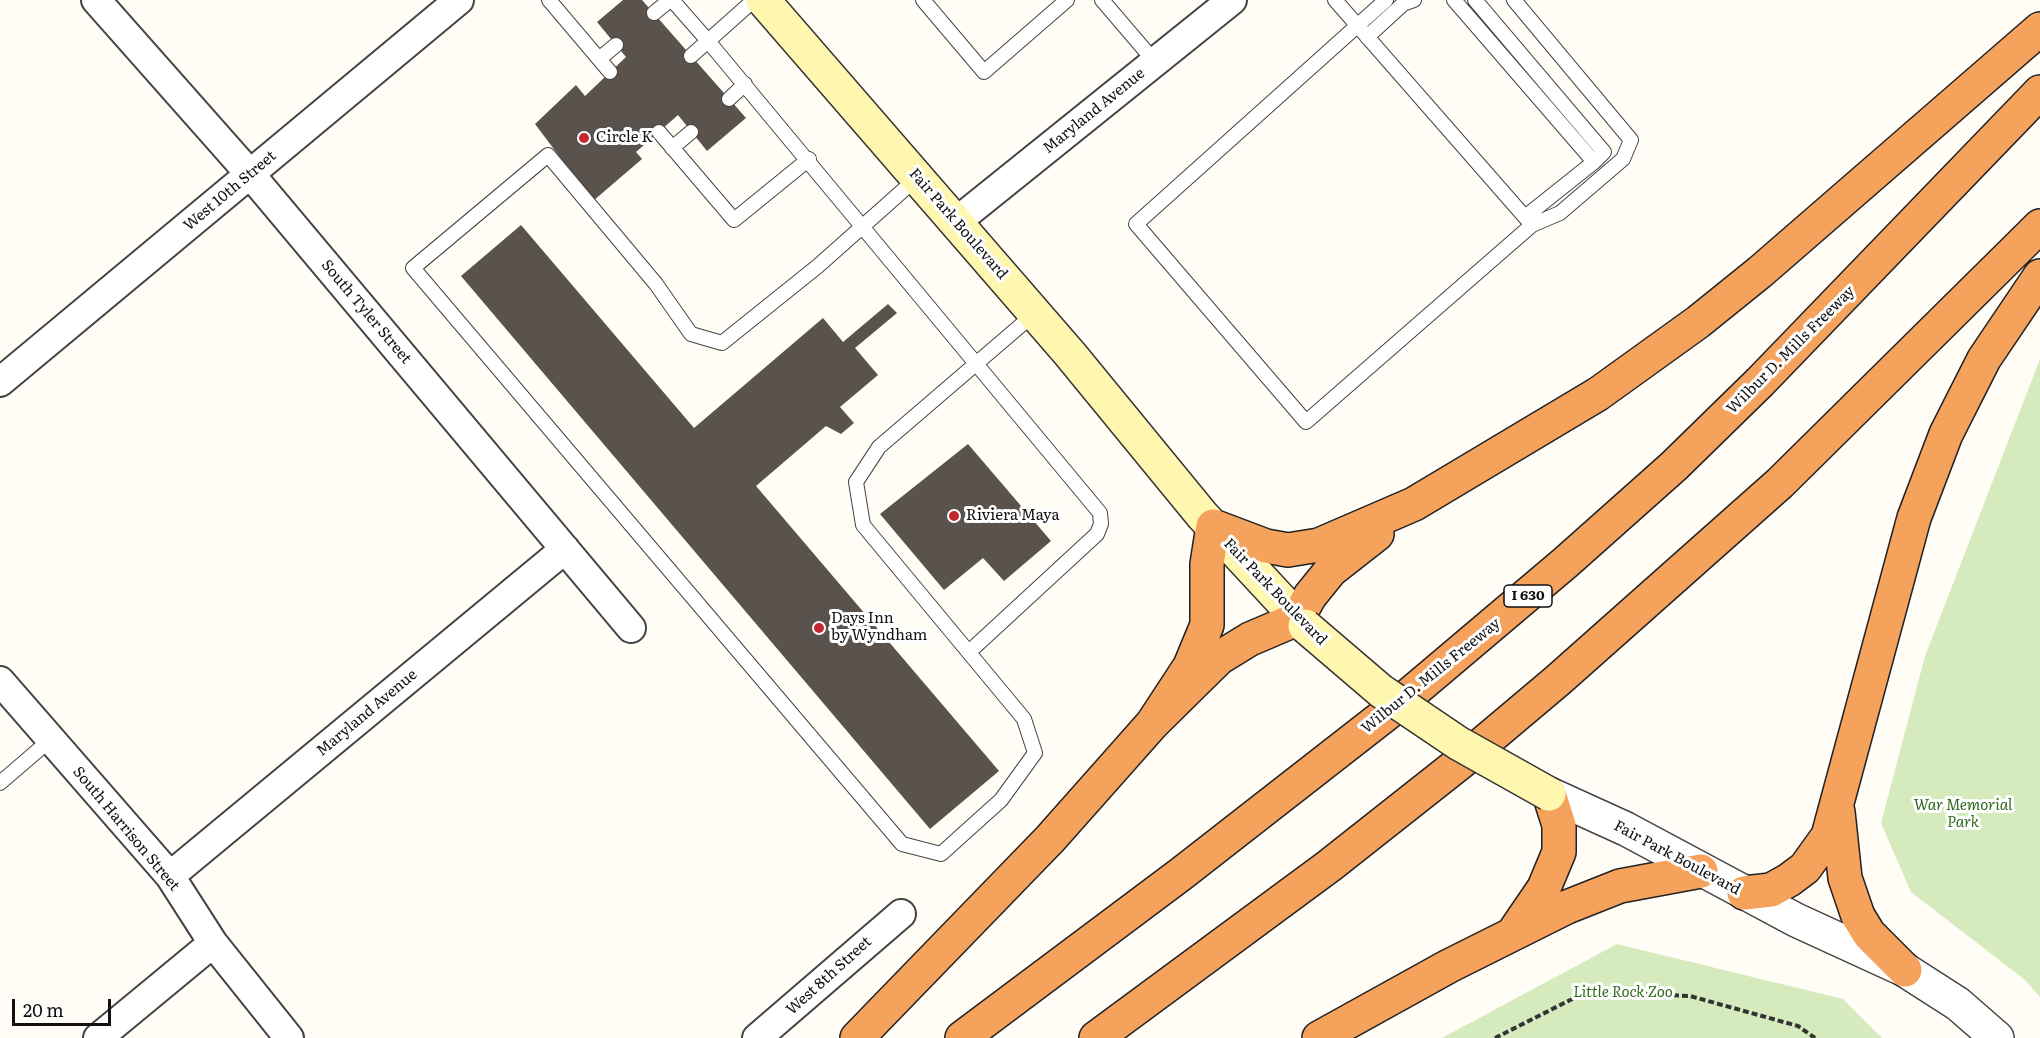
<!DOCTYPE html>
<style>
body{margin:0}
#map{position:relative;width:2040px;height:1038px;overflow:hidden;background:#fffdf5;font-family:Literata,serif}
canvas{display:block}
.scale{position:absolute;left:12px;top:999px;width:99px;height:27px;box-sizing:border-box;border:3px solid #111;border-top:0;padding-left:8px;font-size:18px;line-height:21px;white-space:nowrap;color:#111;-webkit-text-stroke:4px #fff;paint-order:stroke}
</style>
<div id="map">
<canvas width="2040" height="1038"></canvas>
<div class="scale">20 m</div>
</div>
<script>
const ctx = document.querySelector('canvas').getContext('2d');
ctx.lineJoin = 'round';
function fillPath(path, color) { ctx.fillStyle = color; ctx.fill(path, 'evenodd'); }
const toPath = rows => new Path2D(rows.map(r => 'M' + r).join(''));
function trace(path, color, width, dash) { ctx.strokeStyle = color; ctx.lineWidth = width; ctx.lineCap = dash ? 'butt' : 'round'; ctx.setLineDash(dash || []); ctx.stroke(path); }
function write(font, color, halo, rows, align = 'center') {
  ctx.font = font + ' Literata,serif'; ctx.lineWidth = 6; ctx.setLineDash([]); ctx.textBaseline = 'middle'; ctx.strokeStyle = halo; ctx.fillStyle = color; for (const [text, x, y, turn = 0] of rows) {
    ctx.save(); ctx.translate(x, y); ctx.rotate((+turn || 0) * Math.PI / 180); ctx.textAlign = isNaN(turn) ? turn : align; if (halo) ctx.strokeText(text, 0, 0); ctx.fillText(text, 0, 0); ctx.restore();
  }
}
const green = toPath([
 [2040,359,2040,997,2025,980,1911,892,1881,823,1925,656],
 [1617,944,1843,999,1882,1038,1442,1038]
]);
const building = toPath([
 [623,0,642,0,746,118,707,151,678,115,636,152,642,159,593,201,535,124,576,85,585,96,626,57,597,22],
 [521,225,694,428,823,318,843,342,888,304,897,313,855,348,878,375,840,407,854,423,841,434,826,426,756,486,999,771,930,829,461,276],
 [968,444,1051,541,1004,581,983,558,944,590,880,514]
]);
const path = toPath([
 [1495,1038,1586,992,1690,996,1798,1026,1815,1038]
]);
const service = toPath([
 [549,0,610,72],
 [672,0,708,41,691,56],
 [754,0,708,41,1100,513,1101,524,1097,534,969,652],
 [923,0,984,72,1067,0],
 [1102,0,1155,62],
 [1335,0,1531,224],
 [1386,0,1136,224,1306,422,1532,225,1560,213,1623,159,1631,140,1514,0],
 [1454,0,1594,162,1525,217],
 [1475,0,1604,152,1594,162],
 [654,13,670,0],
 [1367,37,1403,4,1414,0],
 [599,59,616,45],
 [729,99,745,84],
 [659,132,734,220,809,159],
 [672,148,691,132],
 [917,178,818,266,722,343,691,334,656,284,548,155,413,268,902,844,941,854,1001,800,1035,753,1024,719,863,525,856,482,879,447,1034,314],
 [0,783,50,740]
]);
const minor = toPath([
 [96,0,250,174,631,628],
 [956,222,1232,0],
 [0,382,459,0],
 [0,681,170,876,213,943,289,1038],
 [170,876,565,549],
 [98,1038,213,943],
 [757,1038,901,914]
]);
const tertiary = toPath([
 [1549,794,1626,829,1796,920,1905,970,1958,1004,1997,1038]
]);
const secondary = toPath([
 [763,0,1070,354,1202,515,1305,626]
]);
const motorway = toPath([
 [1152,724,1190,666,1207,625,1207,564,1213,526,1266,546,1288,550,1319,545,1414,504,1598,394,1698,322,1760,272,2040,29],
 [1838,812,1845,878,1858,916,1869,934,1905,970],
 [1744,893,1771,890,1789,880,1805,868,1828,836,1914,518,1946,434,1984,359,2040,276],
 [1514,932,1544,888,1559,852,1559,825,1549,794],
 [857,1038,1050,839,1152,724,1219,658,1250,639,1297,619,1310,596,1331,570,1377,534],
 [962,1038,1181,874,1390,711,1565,563,1674,466,1760,382,2040,92],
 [1096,1038,1329,866,1462,761,1557,681,1780,483,2040,226],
 [1319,1038,1449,966,1567,907,1620,886,1701,871]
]);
const secondaryBridge = toPath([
 [1305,626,1381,691,1458,743,1549,794]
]);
const markers = [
 [584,138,6,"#c4262e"],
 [954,516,6,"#c4262e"],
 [819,628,6,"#c4262e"]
];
const shields = [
 [1528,596,48]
];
const shieldNames = [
 ["I 630",1528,596]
];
const streetNames = [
 ["Maryland Avenue",1094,111,-39],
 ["West 10th Street",230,191,-40],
 ["Fair Park Boulevard",958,224,49],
 ["South Tyler Street",366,312,50],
 ["Wilbur D. Mills Freeway",1791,350,-45],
 ["Fair Park Boulevard",1275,592,46],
 ["Wilbur D. Mills Freeway",1431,676,-39],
 ["Maryland Avenue",367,713,-40],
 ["South Harrison Street",126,829,50],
 ["Fair Park Boulevard",1677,858,28],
 ["West 8th Street",829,976,-42]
];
const poiNames = [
 ["Circle K",596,138],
 ["Riviera Maya",966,516],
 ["Days Inn",831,619],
 ["by Wyndham",831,636]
];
const parkNames = [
 ["War Memorial",1963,806],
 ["Park",1963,823],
 ["Little Rock Zoo",1623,993]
];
fillPath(green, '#d5ebbd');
fillPath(building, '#5a524d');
trace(service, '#444', 16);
trace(minor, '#444', 32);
trace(tertiary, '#444', 36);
trace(secondary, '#333', 36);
trace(motorway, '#222', 36);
trace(path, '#333', 4, [6, 3]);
trace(service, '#fff', 14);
trace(minor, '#fff', 28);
trace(tertiary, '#fff', 33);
trace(secondary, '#fff6b0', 33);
trace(motorway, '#f5a25d', 33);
trace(secondaryBridge, '#333', 36, []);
trace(secondaryBridge, '#fff6b0', 33);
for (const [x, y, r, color] of markers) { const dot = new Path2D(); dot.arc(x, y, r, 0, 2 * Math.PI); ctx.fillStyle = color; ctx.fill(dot); trace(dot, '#fff', 2); }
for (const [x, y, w] of shields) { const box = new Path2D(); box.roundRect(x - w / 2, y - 11, w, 22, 4.5); ctx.fillStyle = '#fff'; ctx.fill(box); trace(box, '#111', 1.5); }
write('bold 14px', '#111', null, shieldNames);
write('15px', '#111', '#fff', streetNames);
write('15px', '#111', '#fff', poiNames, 'left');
write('italic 15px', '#2f6b1f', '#fff', parkNames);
</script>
